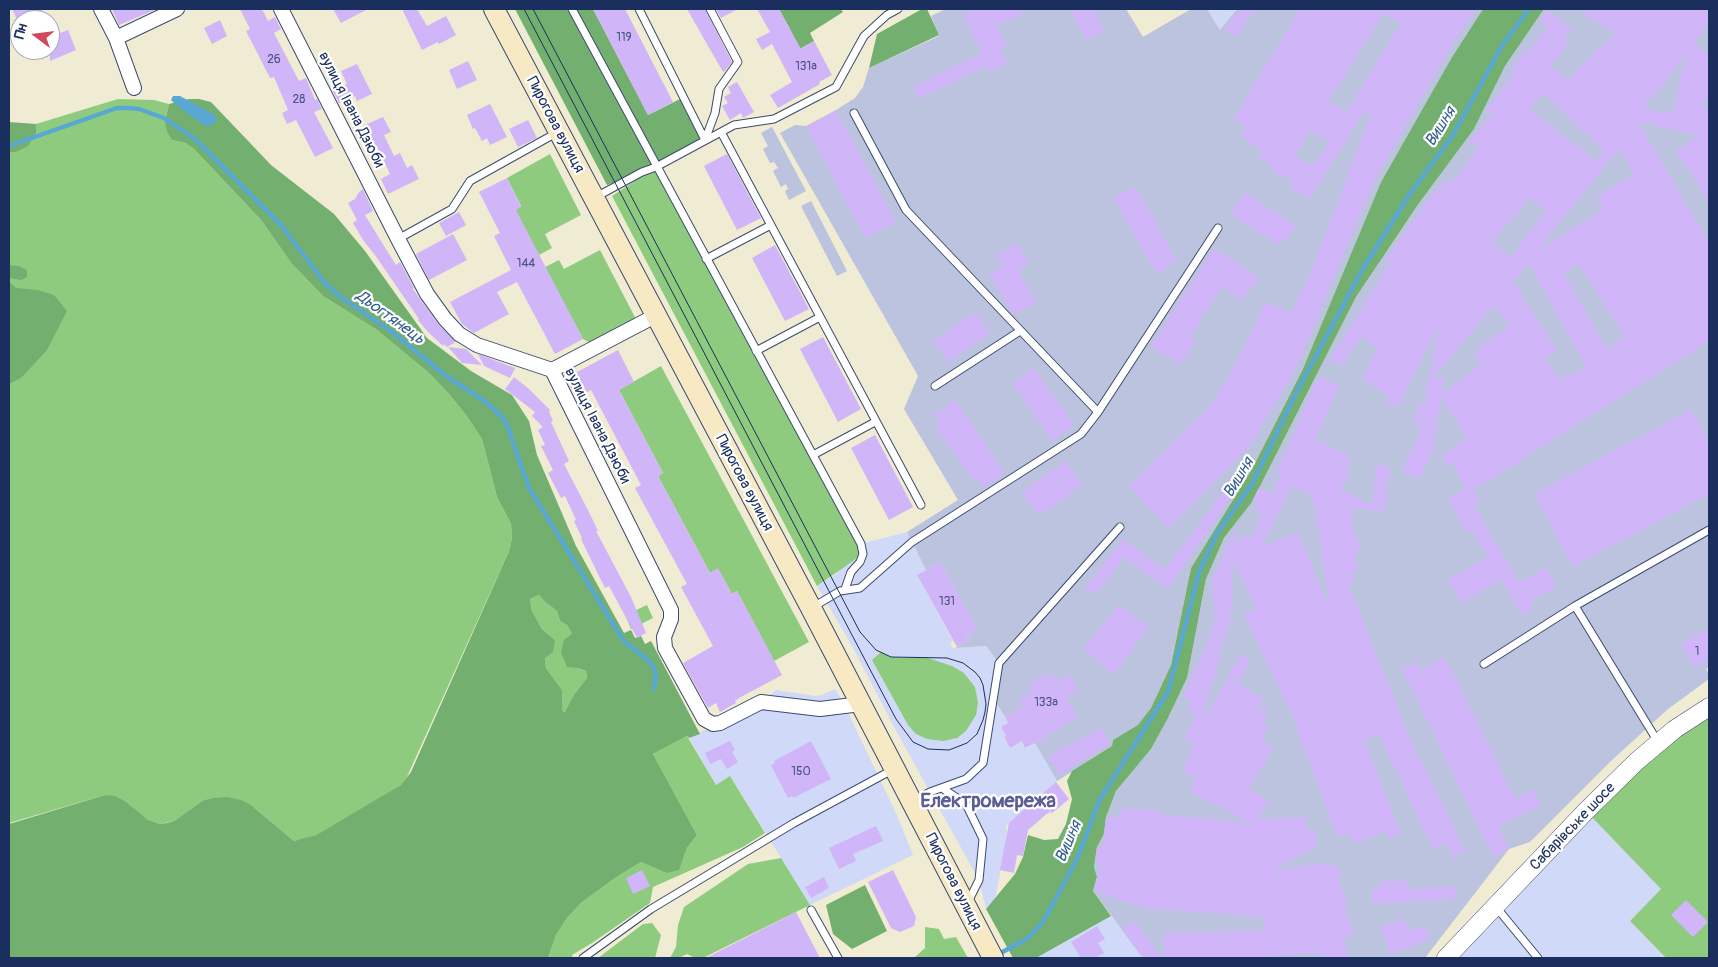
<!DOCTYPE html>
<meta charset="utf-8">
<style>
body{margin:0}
#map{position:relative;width:1718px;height:967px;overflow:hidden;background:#f0ebd3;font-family:Pangolin,sans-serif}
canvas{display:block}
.frame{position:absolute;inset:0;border:10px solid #1b2f5e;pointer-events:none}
.north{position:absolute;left:10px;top:10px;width:50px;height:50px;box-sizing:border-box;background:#fff;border:1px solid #a4acbf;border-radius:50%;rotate:285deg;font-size:14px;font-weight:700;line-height:20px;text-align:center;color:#1b2f5e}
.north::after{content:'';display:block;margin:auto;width:18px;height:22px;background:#d1495b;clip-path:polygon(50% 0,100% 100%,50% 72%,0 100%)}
</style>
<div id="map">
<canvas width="1718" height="967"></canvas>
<div class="frame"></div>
<div class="north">Пн</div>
</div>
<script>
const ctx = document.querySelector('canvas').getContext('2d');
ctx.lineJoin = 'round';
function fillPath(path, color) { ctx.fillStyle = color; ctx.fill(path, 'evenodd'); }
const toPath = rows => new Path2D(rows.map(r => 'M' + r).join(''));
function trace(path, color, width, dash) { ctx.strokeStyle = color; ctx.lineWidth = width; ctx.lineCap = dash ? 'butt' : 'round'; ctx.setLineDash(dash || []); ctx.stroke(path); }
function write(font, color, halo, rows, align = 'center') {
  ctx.font = font + ' Pangolin,sans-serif'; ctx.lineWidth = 4.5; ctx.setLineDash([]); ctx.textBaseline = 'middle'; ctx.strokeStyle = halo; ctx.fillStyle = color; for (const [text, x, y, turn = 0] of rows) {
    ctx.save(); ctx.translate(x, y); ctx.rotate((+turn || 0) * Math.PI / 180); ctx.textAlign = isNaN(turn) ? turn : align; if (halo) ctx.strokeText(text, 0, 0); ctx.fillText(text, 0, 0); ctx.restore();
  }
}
const built = toPath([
 [1207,9,1237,9,1220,30],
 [907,532,926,570,917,575,953,641,950,643,953,648,986,646,999,663,993,698,1008,723,1001,727,1006,736,1004,738,1010,748,1022,741,1026,748,1035,743,1057,781,1043,793,1046,795,1043,802,1052,813,1047,814,1038,803,1030,810,1027,807,1006,826,1007,836,996,895,994,900,986,909,979,880,895,729,852,646,817,586,836,574,861,544],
 [835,689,843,702,897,815,913,855,810,905,731,777,716,785,689,738,761,702,776,690,815,696,822,695],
 [1586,811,1662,889,1630,921,1666,958,1446,958],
 [1111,916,1131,940,1143,958,1036,958]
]);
const industrial = toPath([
 [946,9,1126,9,1143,37,1191,9,1207,9,1220,30,1237,9,1483,9,1451,60,1381,182,1302,371,1252,469,1191,568,1171,665,1151,708,1139,725,1113,740,1112,746,1057,781,1035,743,1044,738,1024,707,1005,717,993,698,999,663,986,646,955,648,969,640,966,635,976,629,940,562,926,570,907,532,958,500,904,409,918,376,780,133,795,125,806,126,836,110,855,98,863,87,869,68,939,36,931,16],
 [1544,9,1709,9,1709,667,1706,669,1709,674,1709,679,1668,709,1611,761,1530,842,1509,849,1425,958,1143,958,1093,891,1097,877,1094,867,1097,847,1104,834,1106,817,1116,791,1151,749,1167,720,1187,678,1206,579,1224,538,1252,502,1356,297,1417,206,1474,129,1505,66],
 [772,127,806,191,789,200,785,191,788,189,786,184,781,187,773,171,778,168,774,162,770,163,763,149,768,146,761,133],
 [811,201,847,271,837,276,801,206]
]);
const green = toPath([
 [118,99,154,100,169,104,165,122,172,140,185,143,194,149,261,220,292,264,323,296,377,330,429,373,449,394,466,415,482,439,497,497,511,524,512,538,509,551,406,779,401,785,387,794,316,835,304,839,294,841,251,805,202,801,174,821,160,824,147,820,125,801,105,795,9,823,9,152,16,152,35,133,36,124],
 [550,154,581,215,545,234,552,248,539,255,510,213,521,206,507,178],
 [656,167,863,554,817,586,612,196],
 [600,250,638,323,596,346,583,339,545,267,559,260,564,269],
 [661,366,809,642,774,661,737,591,732,594,718,569,710,573,658,476,663,473,619,390],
 [539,595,545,602,557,611,560,621,567,625,572,634,578,668,586,671,587,678,575,693,566,712,562,710,562,690,546,668,545,658,555,640,542,629,532,611,530,599],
 [647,605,653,618,631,629,625,615],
 [881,652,891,657,902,658,925,657,952,666,964,673,975,687,978,703,976,715,966,731,957,738,943,741,927,739,916,734,908,725,872,660],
 [1709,707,1709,958,1666,958,1630,921,1661,889,1586,811],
 [687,736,716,785,730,776,765,833,743,847,653,887,650,903,592,943,572,955,573,958,548,958,556,935,567,918,581,903,615,878,641,862,666,873,683,859,687,848,697,835,653,754],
 [781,858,810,905,703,958,695,958,687,954,679,958,670,958,676,947,678,925,684,907,748,864],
 [652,923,661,935,655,958,598,958,643,924],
 [925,927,939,929,944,939,956,937,968,958,914,958,925,948]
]);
const forest = toPath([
 [515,9,593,9,648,115,684,97,705,140,656,167,607,185],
 [779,9,841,9,843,12,810,33,814,41,798,50,791,31],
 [922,9,927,9,939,35,869,68,877,34],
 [1483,9,1544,9,1505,66,1474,129,1417,206,1356,297,1252,502,1224,538,1206,579,1187,678,1167,720,1151,749,1116,791,1106,817,1104,834,1097,847,1094,867,1097,877,1093,891,1111,916,1036,958,1013,958,986,909,1015,874,1023,857,1028,835,1044,840,1058,839,1066,824,1072,799,1067,781,1072,771,1112,746,1113,740,1138,725,1151,708,1171,665,1191,568,1252,469,1302,371,1381,182,1451,59],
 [189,99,199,99,211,102,271,165,334,214,365,251,427,338,471,371,512,395,529,421,537,455,576,546,624,633,631,630,635,638,641,636,645,644,651,641,700,734,689,738,687,736,653,754,697,835,687,848,679,870,666,873,641,862,615,878,581,903,567,918,556,935,548,958,9,958,9,824,105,795,115,796,125,801,148,820,160,824,167,823,174,821,202,801,213,798,227,797,241,800,251,805,294,841,316,835,401,785,411,772,509,551,512,538,511,524,497,497,482,439,466,415,449,394,429,373,377,330,323,296,292,264,261,220,194,149,185,143,172,140,167,132,165,122,169,104],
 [539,595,545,602,557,611,560,621,567,625,572,634,564,640,561,652,567,667,578,668,586,671,587,678,575,693,565,712,562,710,562,690,546,668,545,658,553,652,555,640,542,629,532,611,530,599],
 [9,122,36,124,36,133,28,146,16,152,9,152],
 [9,265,19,266,27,270,27,277,21,280,9,278],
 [9,282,16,288,38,290,54,295,67,311,47,350,21,378,9,384],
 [865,885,887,931,852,949,833,934,826,905]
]);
const water = toPath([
 [173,96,180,96,213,114,216,117,217,121,210,126,205,126,175,104,171,100]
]);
const stream = toPath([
 [9,146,117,108,129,108,139,109,164,118,194,138,281,225,325,283,338,295,392,332,446,376,486,402,502,417,507,425,529,488,623,640,651,663,656,674,654,689],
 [997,955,1028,938,1043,922,1077,859,1100,799,1168,692,1199,572,1217,533,1252,484,1296,393,1361,272,1409,195,1453,135,1503,44,1529,9]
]);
const building = toPath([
 [12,9,46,9,18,21],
 [112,9,157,9,119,25],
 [240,9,262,9,268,21,275,17,281,29,274,33,299,81,306,78,315,100,317,99,322,109,314,112,333,148,315,157,296,120,287,124,282,113,288,110,274,77,270,78,246,31,250,29],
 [333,9,368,9,341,23],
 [402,9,417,9,427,26,446,16,456,35,439,44,438,42,422,50],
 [593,9,625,9,673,102,648,115],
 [687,9,705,9,732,62,725,71,723,72],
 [716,9,738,9,721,18],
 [757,9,779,9,801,49,814,41,832,75,819,82,820,84,778,108,770,95,792,82,772,44,762,50,756,39,770,32],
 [973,9,1031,9,996,26,1007,47,1001,50,1007,64,989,73,986,66,918,99,913,87,982,53,963,14],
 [1070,9,1093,9,1104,31,1086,40],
 [1240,9,1256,9,1235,37,1224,29],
 [1300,9,1475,9,1445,57,1375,179,1296,368,1251,445,1168,528,1129,486,1212,404,1244,348,1266,302,1291,313,1315,262,1370,115,1364,112,1310,199,1289,187,1292,182,1270,169,1272,165,1258,157,1262,150,1240,136,1246,128,1234,118],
 [1384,13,1401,23,1346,112,1328,101],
 [1310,130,1329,141,1313,167,1295,156],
 [1577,9,1709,9,1709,23,1694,43,1709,55,1709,96,1701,108,1709,109,1709,202,1676,151,1700,135,1638,122,1709,242,1709,341,1488,481,1465,491,1453,463,1448,466,1441,456,1467,439,1441,396,1432,454,1420,478,1403,474,1409,450,1414,451,1420,425,1414,424,1418,404,1425,403,1439,325,1398,407,1386,401,1389,396,1362,379,1377,348,1361,337,1342,366,1330,359,1390,263,1386,259,1433,193,1447,179,1453,182,1478,148,1469,141,1492,115,1486,110,1514,74,1510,71,1527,49,1529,50,1548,27,1539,20,1547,10,1572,30,1564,40,1568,44,1550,66,1568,80,1598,48,1600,49,1616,33],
 [1686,54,1672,114,1644,108],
 [1543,93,1604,150,1596,160,1529,110],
 [1619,148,1635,174,1596,197,1604,207,1595,215,1537,251],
 [1530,198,1546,211,1511,256,1492,243],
 [1528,263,1587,367,1573,375,1571,372,1560,379,1544,358,1557,350,1513,282],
 [1579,264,1625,337,1607,349,1564,274],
 [1494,305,1509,326,1474,352,1482,364,1442,395,1445,375,1437,380,1434,377],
 [220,20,227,36,212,44,204,28],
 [68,30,76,50,50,61,50,37],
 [468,61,477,80,457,89,449,70],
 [357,64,372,94,357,101,355,96,339,103,333,91,347,84,341,71],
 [737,82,754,112,743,118,741,113,730,120,722,106,728,103,724,97,731,93,728,87],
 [490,104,507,137,490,145,487,138,482,141,475,128,473,129,467,115],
 [836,110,896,222,866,238,806,127],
 [383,117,391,132,384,135,394,156,400,153,407,168,412,165,419,179,388,194,381,179,390,174,377,147,374,148,363,126],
 [528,120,537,138,518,147,509,129],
 [727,154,761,218,737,230,704,166],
 [507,178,521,207,516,210,583,339,555,354,517,282,497,292,509,314,474,333,462,324,450,302,511,270,494,236,500,233,479,192],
 [1136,186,1177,262,1156,274,1114,198],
 [363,189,373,211,365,215,379,238,396,265,400,262,414,288,413,289,422,302,439,325,456,342,447,347,444,344,443,346,428,332,418,320,419,319,375,255,363,240,353,223,357,220,348,203,355,199,359,192],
 [1244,192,1296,225,1286,240,1284,239,1280,245,1230,214],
 [459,212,466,225,446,236,439,223],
 [453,234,467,260,429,280,416,254],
 [1018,243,1029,264,1018,270,1036,303,1013,315,990,274,1003,267,996,254],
 [775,245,809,309,785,321,752,258],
 [1214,248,1259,277,1243,301,1222,287,1190,337,1196,340,1180,365,1151,346],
 [975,312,990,334,948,362,933,341],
 [823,337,861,409,838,422,800,349],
 [448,347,466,349,482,365,462,363],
 [618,350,634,382,619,390,663,473,658,476,710,573,718,568,732,594,737,591,782,675,739,698,735,701,736,703,720,712,716,703,708,708,683,663,713,646,681,587,687,584,635,488,641,485,591,390,576,398,566,378],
 [478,354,515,368,510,378,484,366],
 [1034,368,1074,425,1052,441,1012,383],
 [514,377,529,389,550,410,549,412,553,421,551,422,569,461,564,464,590,514,598,531,596,531,631,597,646,633,637,638,609,586,605,588,596,570,581,539,582,538,574,521,576,520,565,496,561,498,548,473,553,470,541,446,545,445,538,430,543,427,532,416,535,412,505,389],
 [1320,377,1339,386,1315,439,1352,457,1346,470,1350,472,1341,490,1372,505,1376,465,1389,466,1385,511,1351,508,1356,542,1360,542,1361,552,1354,553,1358,571,1352,573,1354,581,1348,584,1420,763,1423,763,1465,851,1453,857,1447,843,1433,849,1379,734,1364,741,1401,832,1388,838,1385,831,1355,844,1350,833,1338,838,1296,728,1299,730,1244,615,1256,608,1234,561,1230,619,1204,713,1207,715,1241,654,1251,660,1238,684,1263,698,1258,707,1268,712,1262,723,1269,728,1261,742,1273,748,1249,789,1268,800,1259,819,1306,817,1307,830,1316,829,1316,848,1271,870,1329,863,1330,867,1338,866,1341,890,1345,890,1348,923,1351,922,1353,935,1345,936,1348,958,1324,958,1323,953,1241,958,1163,958,1164,933,1264,930,1265,917,1144,908,1093,891,1101,863,1095,862,1097,847,1102,848,1106,817,1120,817,1122,808,1155,810,1154,813,1253,824,1190,792,1196,777,1181,772,1193,750,1191,749,1193,744,1184,739,1196,715,1188,711,1193,703,1183,696,1203,654,1215,619,1212,579,1223,558,1221,557,1227,546,1225,542,1228,544,1236,528,1235,547,1242,534,1251,539,1262,515,1255,512,1259,505,1252,502,1258,489,1263,489,1272,494,1281,474,1276,472,1297,429,1295,429,1313,388],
 [1291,487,1311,494,1309,499,1314,502,1329,601,1327,602,1298,533,1262,547],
 [955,400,1005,473,984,488,977,477,973,480,936,427,940,424,934,415],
 [1692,409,1709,441,1709,494,1573,567,1534,494],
 [875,435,913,507,889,520,851,448],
 [1065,461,1082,485,1039,516,1022,492],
 [1230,483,1237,489,1168,589,1124,558,1094,595,1085,588,1123,539,1165,569],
 [1473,488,1480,501,1474,505,1519,582,1546,568,1556,587,1530,601,1534,608,1522,616,1501,579,1462,603,1448,580,1488,556,1472,530,1467,533,1447,497],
 [940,562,977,629,966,635,969,640,957,647,917,575],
 [1119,604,1149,628,1114,674,1083,650],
 [1709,628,1709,659,1694,668,1681,644],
 [1445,657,1515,799,1533,790,1541,805,1498,827,1509,849,1494,858,1402,669,1416,662,1420,670],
 [1044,674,1051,675,1059,680,1069,674,1078,690,1066,697,1078,717,1039,741,1025,748,1022,741,1010,748,1004,737,1006,736,1001,727,1008,723,1005,717,1024,706,1020,699,1030,692,1034,679],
 [1101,728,1110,744,1060,775,1048,756],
 [730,741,735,750,732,752,738,762,727,769,721,759,710,764,705,753],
 [811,741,831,779,793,798,792,796,788,798,771,765,775,763,774,761],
 [1056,782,1069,799,1052,813,1050,811,1028,830,1023,856,1017,855,1014,873,1000,870,1009,823,1027,807,1030,809,1046,795,1043,793],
 [876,826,883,841,853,854,856,861,839,869,829,848],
 [642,870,650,886,633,894,626,878],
 [893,870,916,917,914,926,900,932,891,928,868,882],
 [824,877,829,888,811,898,805,887],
 [1406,880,1407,889,1455,886,1456,899,1380,904,1380,902,1372,902,1371,890,1379,890,1379,882],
 [1686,900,1708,922,1693,937,1671,915],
 [796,912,820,958,706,958],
 [1404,919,1408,930,1426,925,1430,939,1390,954,1380,927],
 [1135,921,1162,958,1143,958,1122,930],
 [1097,926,1105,939,1098,943,1104,953,1095,958,1081,958,1071,942]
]);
const service = toPath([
 [572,9,861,544,863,554,860,562,851,572,845,589],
 [639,9,705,140],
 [854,113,906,210,1098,412],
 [721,132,921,505],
 [705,140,715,113,719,89,738,62,710,9],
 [594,198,642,172,656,167,734,125,774,119,836,87,864,36,887,15,898,9],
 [398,239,452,209,470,181,558,132],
 [706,259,771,225],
 [756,351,820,317],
 [935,386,1020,331],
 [813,455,875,422],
 [813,607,840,591,860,588,912,542,1081,434,1098,412,1218,228],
 [1484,664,1575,606],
 [1658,742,1575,606,1709,530],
 [942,788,966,804,983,839,979,880,968,902],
 [913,802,930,792,966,779,983,763,999,663,1120,527],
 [1496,907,1538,958],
 [811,910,838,958],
 [583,958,651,909,794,823,894,769]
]);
const minor = toPath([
 [101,9,116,38,134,88],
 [281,9,398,239,427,294,445,319,459,334,477,345,552,370,671,610,671,619,664,637,665,648,704,719,713,724,720,723,761,702,820,709,861,704],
 [116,38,177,9],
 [552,370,655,316]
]);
const tertiary = toPath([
 [1446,958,1586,811,1637,761,1675,729,1709,707]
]);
const secondary = toPath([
 [494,9,811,608,993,958]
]);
const tram = toPath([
 [524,9,896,719,913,742,928,749,949,750,967,743,977,734,983,720,985,712,986,704,983,685,980,678,975,672,963,663,947,658,891,657,876,650,860,632,533,9]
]);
const numberNames = [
 ["119",624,38],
 ["26",274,60],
 ["131а",806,67],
 ["28",299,100],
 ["144",526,264],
 ["131",947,602],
 ["1",1697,652],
 ["133а",1046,703],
 ["150",801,772]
];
const streetNames = [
 ["вулиця Івана Дзюби",351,110,63],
 ["Пирогова вулиця",555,125,62],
 ["вулиця Івана Дзюби",597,426,63],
 ["Пирогова вулиця",744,483,62],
 ["Сабарівське шосе",1573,827,-46],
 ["Пирогова вулиця",953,882,63]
];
const waterNames = [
 ["Вишня",1441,127,-58],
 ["Дьогтянець",390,318,36],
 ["Вишня",1239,478,-59],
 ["Вишня",1069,842,-67]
];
const districtNames = [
 ["Електромережа",988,802]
];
fillPath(built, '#d1d9f9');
fillPath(industrial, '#bbc3de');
fillPath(green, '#8fcb7f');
fillPath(forest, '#73af6e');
fillPath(water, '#59a8d3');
trace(stream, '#59a8d3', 4.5);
fillPath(building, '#d0b5f8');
trace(service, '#3b4b70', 9);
trace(minor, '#3b4b70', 16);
trace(tertiary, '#3b4b70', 19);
trace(secondary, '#3b4b70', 22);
trace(service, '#fff', 7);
trace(minor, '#fff', 14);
trace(tertiary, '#fff', 18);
trace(secondary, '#f7e9c3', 20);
trace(tram, '#1b2f5e', 1);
write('12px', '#485084', null, numberNames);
write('15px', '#1b2f5e', '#fff', streetNames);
write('italic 16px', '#345f8d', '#fff', waterNames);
write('bold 20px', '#5a5e94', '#fff', districtNames);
</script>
